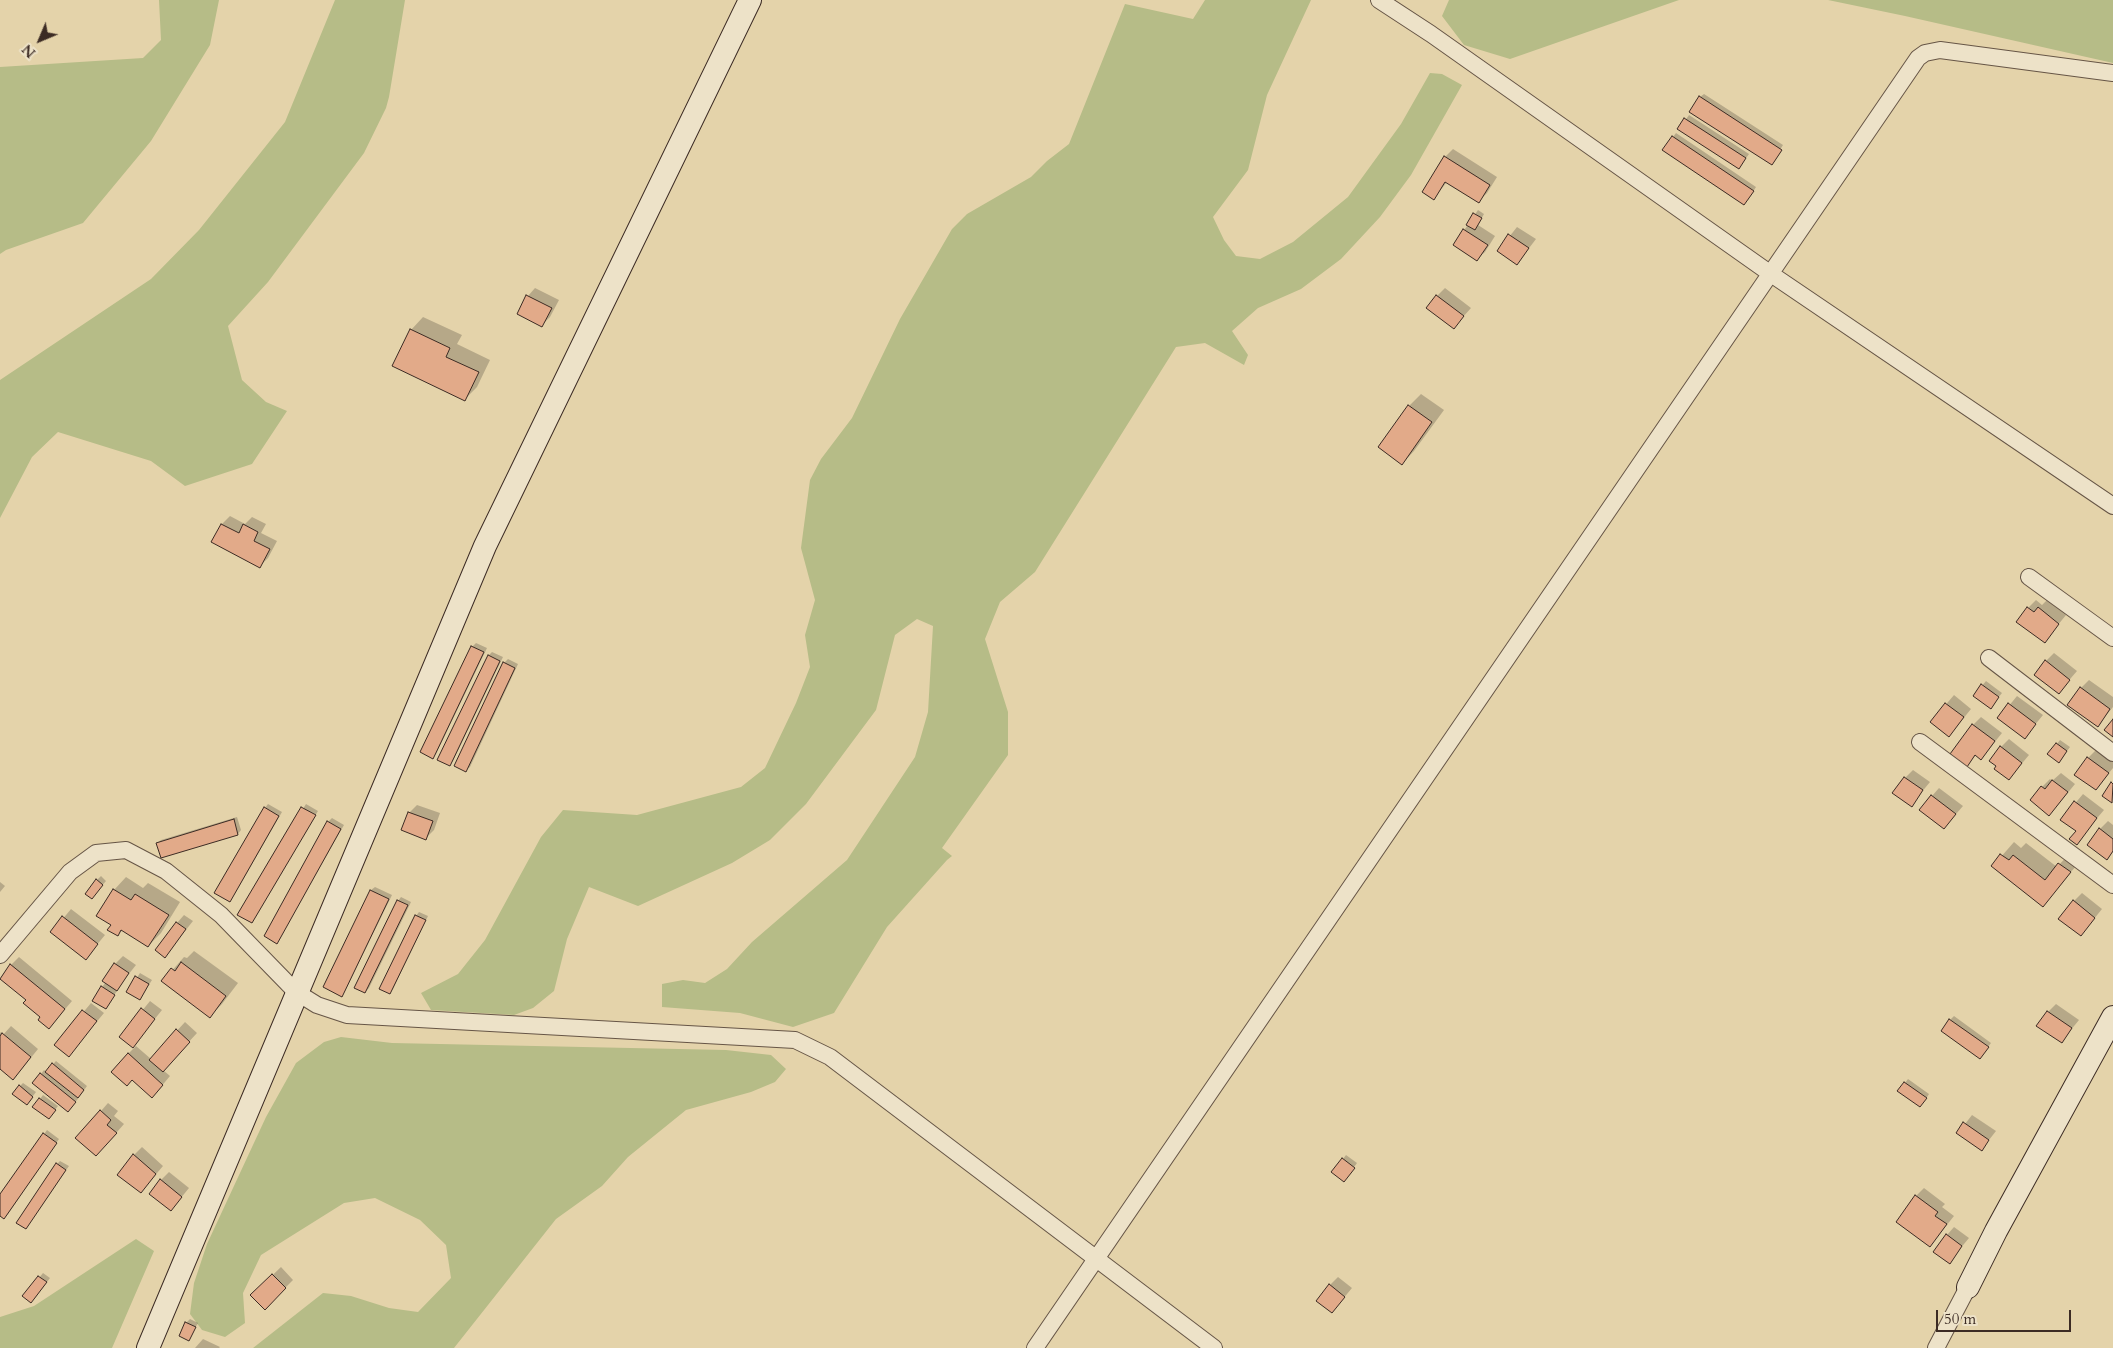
<!DOCTYPE html>
<style>
body{margin:0}
#map{position:relative;width:2113px;height:1348px;overflow:hidden;background:#e4d3aa;font-family:Cardo,serif}
canvas{display:block}
.north{position:absolute;left:15px;top:15px;width:50px;height:50px;-webkit-text-stroke:4px #ede2c8;paint-order:stroke;rotate:225deg;font-size:14px;font-weight:700;line-height:20px;text-align:center;color:#3c2b24}
.north::after{content:'';display:block;margin:auto;width:18px;height:22px;background:#3c2b24;clip-path:polygon(50% 0,100% 100%,50% 72%,0 100%)}
.scale{position:absolute;left:1936px;top:1310px;width:135px;height:22px;box-sizing:border-box;border:2px solid #3c2b24;border-top:0;padding-left:6px;font-size:15px;line-height:18px;white-space:nowrap;color:#3c2b24;-webkit-text-stroke:4px #ede2c8;paint-order:stroke}
</style>
<div id="map">
<canvas width="2113" height="1348"></canvas>
<div class="north">N</div>
<div class="scale">50 m</div>
</div>
<script>
const ctx = document.querySelector('canvas').getContext('2d');
ctx.lineJoin = 'round';
function fillPath(path, color) { ctx.fillStyle = color; ctx.fill(path, 'evenodd'); }
const toPath = rows => new Path2D(rows.map(r => 'M' + r).join(''));
function trace(path, color, width, dash) { ctx.strokeStyle = color; ctx.lineWidth = width; ctx.lineCap = dash ? 'butt' : 'round'; ctx.setLineDash(dash || []); ctx.stroke(path); }
const green = toPath([
 [159,0,219,0,210,45,151,141,83,223,6,250,0,254,0,67,143,58,161,40],
 [335,0,405,0,389,97,386,108,364,153,268,282,228,326,242,380,266,402,287,411,252,464,185,486,151,461,58,432,32,457,0,518,0,380,151,279,199,230,285,122],
 [1205,0,1311,0,1267,95,1248,170,1213,217,1224,240,1236,256,1260,259,1293,242,1348,197,1401,124,1430,73,1442,74,1462,85,1411,175,1380,217,1341,259,1301,289,1258,308,1232,331,1248,355,1244,365,1205,343,1176,347,1035,572,1000,602,985,639,1008,712,1008,755,942,848,952,856,947,860,887,927,834,1013,793,1027,740,1013,662,1007,662,984,683,980,705,983,727,969,752,942,847,860,915,757,928,712,933,626,917,619,895,635,876,710,806,804,770,840,732,863,638,906,589,887,567,939,554,991,533,1008,514,1015,431,1010,421,993,458,974,485,940,541,837,563,810,637,815,741,787,765,768,796,703,810,667,805,635,815,600,801,548,810,480,821,459,852,418,900,319,952,229,967,214,1031,177,1047,161,1069,144,1125,4,1193,19],
 [1449,0,1679,0,1510,59,1464,45,1442,16],
 [1828,0,2113,0,2113,63,1905,16],
 [341,1037,392,1043,726,1050,771,1055,786,1069,775,1082,751,1092,686,1110,628,1157,602,1186,556,1219,454,1348,253,1348,323,1293,351,1296,389,1308,418,1312,451,1278,446,1245,420,1220,375,1198,344,1203,261,1255,243,1293,245,1323,225,1337,202,1330,190,1314,194,1283,207,1244,266,1117,296,1063,324,1042],
 [136,1239,154,1251,112,1348,0,1348,0,1317,34,1306]
]);
const shadow = toPath([
 [1704,94,1783,145,1773,161,1700,97],
 [1689,115,1749,154,1742,164,1679,129],
 [1676,133,1756,187,1748,200,1673,137],
 [1453,149,1497,177,1487,193,1479,201,1447,182,1434,198,1445,157],
 [1478,210,1484,214,1478,225,1495,236,1485,252,1477,259,1454,245],
 [1517,227,1536,239,1517,264,1498,251],
 [535,288,559,300,550,317,542,325,528,296],
 [1445,288,1471,308,1454,327,1437,296],
 [423,317,462,335,457,344,490,360,477,387,464,400,411,330],
 [1421,394,1444,410,1414,451,1402,464,1409,406],
 [230,516,245,524,252,517,266,524,261,533,277,541,268,558,260,566,213,542,222,524],
 [2036,600,2042,605,2047,600,2066,615,2045,641,2028,608],
 [476,643,487,648,436,754,433,757,472,647],
 [492,652,503,657,453,761,450,765,439,760,489,655],
 [2054,653,2077,671,2059,692,2046,661],
 [508,659,518,664,470,767,466,770,504,663],
 [2089,680,2113,697,2113,707,2098,725,2081,688],
 [1986,681,2002,693,1994,703,1974,695],
 [1954,695,1971,709,1949,736,1931,722],
 [2017,696,2043,715,2025,737,1999,718],
 [1981,717,2002,733,1981,759,1976,755,1967,765,1973,725],
 [2009,739,2029,755,2009,779,2001,747],
 [2060,740,2070,747,2062,758,2049,754],
 [2096,750,2113,762,2113,768,2096,789,2088,758],
 [1913,770,1930,782,1911,805,1905,778],
 [2061,773,2075,784,2057,806,2042,787,2050,779,2052,781],
 [1939,788,1963,806,1944,828,1932,796],
 [2083,794,2104,810,2076,843,2077,831,2062,819],
 [268,804,282,812,233,897,265,808],
 [306,804,318,811,251,922,239,914],
 [417,805,440,813,434,830,426,838,409,813],
 [237,817,241,830,238,834,157,843,161,840],
 [332,818,344,825,277,942,328,822],
 [2108,821,2113,825,2113,852,2107,858,2100,829],
 [2014,842,2021,848,2026,843,2057,867,2072,851,2082,859,2043,905,1993,866],
 [101,876,106,881,95,894,97,880],
 [126,877,143,888,148,883,180,902,161,933,148,946,123,930,117,935,113,924,114,890],
 [0,882,5,886,0,892],
 [375,887,392,895,345,991,342,995,324,987,371,890],
 [2082,893,2102,909,2081,935,2074,901],
 [401,897,411,902,369,988,365,992,398,901],
 [71,909,105,935,86,958,52,932],
 [419,912,428,916,393,989,389,993,416,916],
 [184,915,193,921,165,956,177,923],
 [194,951,238,983,222,1004,210,1016,163,981,184,957,187,958],
 [123,956,136,965,116,990,117,991,106,1007,102,987,106,982,115,964],
 [19,957,72,1001,49,1028,28,1000,11,965],
 [140,973,152,980,140,999,128,992],
 [150,1001,162,1010,133,1046,121,1037],
 [91,1003,104,1013,69,1055,56,1045],
 [2056,1004,2079,1020,2061,1042,2048,1012],
 [1954,1016,1991,1043,1983,1054,1950,1020],
 [185,1022,197,1033,163,1070,170,1076,160,1088,132,1079,128,1054,136,1046,151,1059],
 [11,1026,38,1049,21,1070,0,1068,0,1032,3,1035],
 [56,1061,87,1086,72,1107,41,1074,44,1070,46,1072],
 [1908,1079,1929,1094,1924,1102,1905,1083],
 [23,1083,36,1092,30,1100,20,1086],
 [43,1095,58,1106,52,1114,40,1099],
 [108,1103,118,1111,114,1116,124,1124,104,1147,101,1111],
 [1972,1115,1996,1131,1982,1149,1958,1133],
 [47,1130,59,1139,8,1214,4,1218,0,1216,0,1197],
 [142,1147,163,1166,141,1192,134,1155],
 [1346,1155,1357,1163,1347,1177,1343,1159],
 [60,1161,69,1166,26,1228,57,1164],
 [169,1172,189,1188,171,1210,161,1180],
 [1924,1188,1945,1204,1942,1207,1954,1216,1930,1246,1916,1196],
 [1954,1227,1969,1238,1949,1262,1947,1235],
 [281,1267,293,1280,265,1308,252,1295],
 [43,1273,50,1278,35,1298,24,1296],
 [1338,1277,1352,1288,1332,1312,1330,1285],
 [190,1319,198,1323,189,1339,186,1323],
 [203,1339,220,1347,219,1348,195,1348]
]);
const building = toPath([
 [1699,96,1782,150,1772,165,1689,112,1699,96],
 [1684,118,1746,158,1739,169,1677,129,1684,118],
 [1672,136,1754,191,1744,205,1662,150,1672,136],
 [1444,156,1490,185,1479,203,1445,182,1434,200,1422,192,1444,156],
 [1473,213,1482,218,1475,230,1466,225,1473,213],
 [1463,229,1488,245,1477,261,1453,245,1463,229],
 [1508,234,1529,248,1517,265,1497,251,1508,234],
 [526,295,552,308,542,327,517,314,526,295],
 [1436,295,1464,316,1454,329,1426,308,1436,295],
 [410,329,450,348,446,357,479,372,465,401,392,366,410,329],
 [1408,405,1432,422,1402,465,1378,447,1408,405],
 [221,524,239,533,243,524,258,532,254,541,270,549,260,568,211,542,221,524],
 [2027,607,2034,612,2038,607,2059,624,2045,643,2016,622,2027,607],
 [471,646,484,652,433,759,420,752,471,646],
 [488,655,500,661,450,766,437,760,488,655],
 [2045,660,2070,680,2059,694,2034,675,2045,660],
 [503,662,515,668,466,772,454,766,503,662],
 [1981,684,1999,697,1991,709,1973,696,1981,684],
 [2080,687,2110,709,2098,727,2067,705,2080,687],
 [1945,703,1964,717,1949,737,1930,722,1945,703],
 [2008,703,2036,724,2025,739,1997,718,2008,703],
 [2113,719,2113,737,2104,730,2113,719],
 [1972,724,1995,741,1981,760,1975,755,1967,767,1950,754,1972,724],
 [2056,743,2067,751,2059,763,2047,754,2056,743],
 [2000,746,2022,763,2009,780,1994,769,1996,766,1989,761,2000,746],
 [2087,757,2109,773,2096,790,2074,775,2087,757],
 [1904,777,1923,790,1912,807,1892,793,1904,777],
 [2052,780,2068,792,2049,816,2030,800,2041,786,2045,789,2052,780],
 [2111,782,2113,784,2112,803,2102,796,2111,782],
 [1931,795,1956,814,1944,829,1919,810,1931,795],
 [2074,801,2097,818,2077,845,2069,839,2076,831,2060,820,2074,801],
 [264,807,279,816,230,902,214,893,264,807],
 [301,807,316,815,252,923,237,915,301,807],
 [408,812,433,821,426,840,401,830,408,812],
 [234,819,238,835,161,858,156,843,234,819],
 [327,821,341,829,277,944,264,936,327,821],
 [2099,828,2113,839,2113,851,2107,860,2087,845,2099,828],
 [2000,854,2009,860,2013,855,2045,880,2058,863,2071,872,2043,907,1991,866,2000,854],
 [96,879,103,885,92,899,85,894,96,879],
 [113,889,131,900,135,894,169,915,148,947,121,930,118,936,107,930,111,925,96,916,113,889],
 [370,890,389,899,342,997,323,987,370,890],
 [397,900,408,905,365,993,354,988,397,900],
 [2073,900,2095,918,2081,936,2058,919,2073,900],
 [415,915,426,920,390,994,379,989,415,915],
 [62,916,98,944,86,960,50,932,62,916],
 [176,922,186,929,165,958,155,950,176,922],
 [181,962,226,996,210,1018,161,981,171,968,175,971,181,962],
 [114,963,129,973,117,991,102,981,114,963],
 [10,964,65,1009,49,1029,38,1020,40,1017,23,1003,26,1000,0,979,10,964],
 [135,976,149,984,140,1000,126,992,135,976],
 [101,986,115,995,106,1009,92,1001,101,986],
 [141,1008,155,1019,133,1048,119,1037,141,1008],
 [82,1010,97,1021,69,1057,54,1045,82,1010],
 [2047,1011,2072,1028,2062,1043,2036,1026,2047,1011],
 [1949,1019,1989,1047,1980,1059,1941,1031,1949,1019],
 [176,1029,190,1042,163,1072,149,1060,176,1029],
 [2,1033,31,1057,13,1080,0,1069,0,1036,2,1033],
 [128,1053,163,1085,152,1098,132,1080,127,1086,111,1072,128,1053],
 [52,1063,84,1090,78,1098,45,1072,52,1063],
 [40,1073,76,1102,68,1112,32,1083,40,1073],
 [1904,1082,1927,1098,1920,1107,1897,1091,1904,1082],
 [19,1085,33,1097,27,1105,12,1094,19,1085],
 [39,1098,56,1110,49,1119,32,1107,39,1098],
 [100,1110,111,1120,107,1125,117,1133,96,1156,75,1138,100,1110],
 [1963,1122,1989,1140,1982,1151,1956,1133,1963,1122],
 [43,1133,57,1143,4,1219,0,1216,0,1194,43,1133],
 [133,1154,156,1174,141,1193,117,1175,133,1154],
 [1342,1158,1355,1168,1344,1182,1331,1172,1342,1158],
 [56,1163,66,1170,26,1229,16,1223,56,1163],
 [160,1179,182,1197,171,1211,149,1194,160,1179],
 [1915,1195,1938,1212,1935,1216,1947,1224,1930,1247,1896,1222,1915,1195],
 [1946,1234,1962,1246,1950,1264,1933,1252,1946,1234],
 [272,1274,286,1288,265,1310,250,1295,272,1274],
 [38,1276,47,1282,31,1303,22,1296,38,1276],
 [1329,1284,1345,1297,1332,1313,1316,1301,1329,1284],
 [185,1322,196,1327,189,1341,179,1336,185,1322]
]);
const street = toPath([
 [1379,0,1431,34,1771,274,2113,506],
 [2029,577,2113,638],
 [1989,658,2113,753],
 [1920,742,2113,885],
 [0,955,70,872,96,853,126,850,166,871,221,915,296,992,317,1005,347,1015,795,1040,830,1057,1214,1348],
 [1035,1348,1918,58,1925,53,1940,50,2113,73],
 [1936,1348,1968,1287]
]);
const secondary = toPath([
 [1968,1287,1996,1231,2113,1017],
 [148,1348,485,546,750,0]
]);
fillPath(green, '#b6bc87');
fillPath(shadow, '#0003');
fillPath(building, '#e2aa89');
trace(building, '#3c2b24', 1);
trace(street, '#665546', 18);
trace(secondary, '#3c2b24', 24);
trace(street, '#ede2c8', 16);
trace(secondary, '#ede2c8', 22);
</script>
